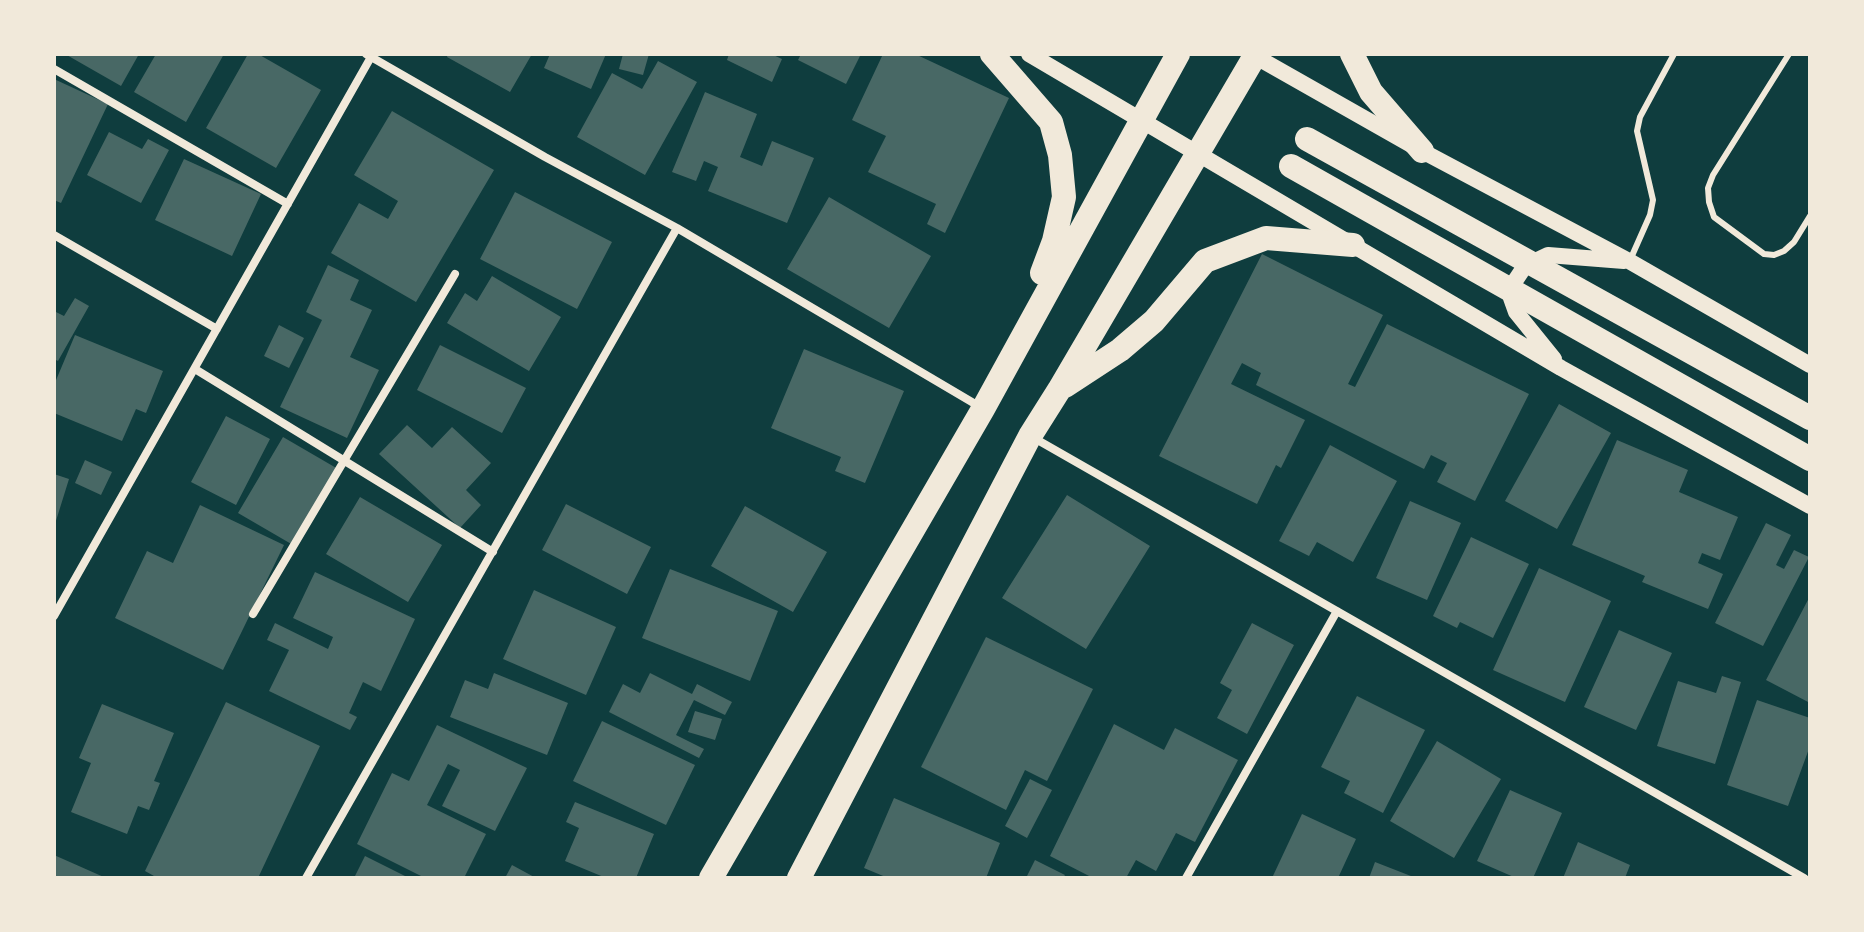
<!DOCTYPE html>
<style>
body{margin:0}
#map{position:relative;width:1864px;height:932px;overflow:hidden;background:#0f3d3e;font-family:"Titillium Web",sans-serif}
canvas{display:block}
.frame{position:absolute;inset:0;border:56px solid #f1e9da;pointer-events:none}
</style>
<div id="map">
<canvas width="1864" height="932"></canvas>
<div class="frame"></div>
</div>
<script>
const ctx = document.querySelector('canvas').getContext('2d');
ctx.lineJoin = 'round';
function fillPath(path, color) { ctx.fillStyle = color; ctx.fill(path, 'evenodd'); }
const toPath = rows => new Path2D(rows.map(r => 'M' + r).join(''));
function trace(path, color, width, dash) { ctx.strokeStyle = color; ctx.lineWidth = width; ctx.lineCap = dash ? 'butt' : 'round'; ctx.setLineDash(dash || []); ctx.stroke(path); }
const building = toPath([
 [65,54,139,54,121,86],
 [156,54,224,54,186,122,134,92],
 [248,54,258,54,321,90,276,168,206,128],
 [448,54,532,54,510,92,447,57],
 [550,54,606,54,591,89,544,68],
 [623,54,649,54,643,75,619,69],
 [729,54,771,54,782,59,772,82,727,60],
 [801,54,861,54,846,84,798,60],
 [883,54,915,54,1009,98,945,233,927,224,936,204,868,172,886,136,852,120],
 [658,61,697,82,645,175,577,137,612,73,642,89],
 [54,79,108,104,61,203,54,200],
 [705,92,757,114,740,157,762,166,772,141,814,158,787,223,708,191,718,167,704,161,696,181,672,172],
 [392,111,494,170,416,302,331,253,359,203,388,219,398,201,354,175],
 [109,132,142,149,148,139,169,150,141,203,87,175],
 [184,159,261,194,232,256,155,220],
 [515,192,612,242,577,309,480,259],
 [829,197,931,256,889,328,787,269],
 [1262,254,1383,315,1348,384,1355,387,1387,324,1529,394,1475,501,1437,482,1447,463,1431,455,1424,469,1256,385,1261,373,1242,363,1231,384,1305,420,1281,468,1276,465,1257,504,1159,456],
 [328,265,359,280,350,300,372,310,350,357,379,370,347,438,280,407,322,320,306,312],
 [492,276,561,317,529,371,447,323,465,293,477,301],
 [75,298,89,306,58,361,54,359,54,311,64,316],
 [279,325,304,338,289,368,264,356],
 [75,335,163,371,146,413,136,409,122,441,54,413,54,385],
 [440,345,526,388,502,433,417,390],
 [804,349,904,391,865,483,835,471,841,457,771,428],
 [1559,404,1611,433,1557,529,1505,501],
 [226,416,270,439,236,505,191,482],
 [407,425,432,448,452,427,491,463,466,490,481,505,460,528,379,454],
 [283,437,338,469,293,545,238,513],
 [1617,440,1688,470,1679,492,1738,517,1720,560,1702,553,1698,563,1723,574,1708,609,1642,582,1645,576,1572,545],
 [1330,445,1397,481,1353,562,1317,542,1309,556,1279,541],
 [85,460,112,472,101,495,75,483],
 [54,474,69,479,55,524,54,523],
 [1067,495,1150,546,1086,649,1002,598],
 [360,497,442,545,408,602,326,554],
 [1410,501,1461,523,1427,600,1376,578],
 [566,504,651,547,627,594,542,550],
 [200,505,284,545,223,670,115,618,147,551,173,563],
 [745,506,827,552,793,612,711,566],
 [1766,523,1791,535,1776,565,1784,569,1794,550,1809,557,1763,646,1715,623],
 [1471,537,1529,564,1493,638,1460,622,1457,628,1433,616],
 [1539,568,1611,601,1565,702,1493,670],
 [670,569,778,611,750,681,642,638],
 [315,572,415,619,381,691,363,682,349,713,357,717,350,730,269,691,289,650,267,640,275,623,328,649,333,637,293,618],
 [534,590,616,627,586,695,503,659],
 [1810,596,1810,703,1766,680],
 [1252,623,1294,645,1247,734,1217,718,1232,690,1220,683],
 [1619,630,1672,653,1636,730,1584,707],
 [986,637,1093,689,1047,781,1025,770,1006,810,921,767],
 [494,673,568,703,547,755,450,717,465,680,488,689],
 [650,673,692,694,697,684,732,702,725,715,694,700,676,735,704,749,699,758,609,712,623,684,640,693],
 [1722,676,1741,682,1715,764,1657,746,1678,681,1716,693],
 [1357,696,1425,730,1383,813,1344,793,1350,781,1321,767],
 [1757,700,1810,718,1810,746,1788,806,1727,785],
 [226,702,320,746,258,878,153,878,154,876,145,871],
 [102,704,174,733,154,781,160,783,149,810,138,806,127,834,71,812,91,763,79,758],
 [695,711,722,719,715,740,688,732],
 [602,721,695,765,666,825,573,781],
 [1114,724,1164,750,1175,728,1238,760,1195,842,1176,833,1156,871,1136,860,1126,878,1093,878,1050,856],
 [437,725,527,768,495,831,442,806,460,770,448,764,427,805,486,834,464,878,425,878,357,844,392,773,409,781],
 [1437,741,1501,779,1454,858,1390,821],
 [1030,779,1052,790,1027,838,1005,826],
 [1510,790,1562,813,1533,878,1516,878,1477,861],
 [894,798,1000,843,986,878,888,878,864,868],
 [575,802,654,834,636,878,606,878,565,861,579,828,566,822],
 [1302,814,1356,839,1338,878,1272,878],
 [1578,842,1630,865,1625,878,1563,878],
 [54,855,106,878,54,878],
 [365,856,409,878,354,878],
 [1035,860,1065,875,1063,878,1026,878],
 [1375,862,1416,878,1369,878],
 [512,865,536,878,505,878]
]);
const service = toPath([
 [1789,54,1713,175,1708,188,1709,202,1714,217,1764,254,1774,255,1784,251,1794,242,1810,216],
 [1631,258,1650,215,1653,200,1637,131,1640,117,1674,54]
]);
const minor = toPath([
 [366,54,545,157,677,228,982,408],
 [54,69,288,204],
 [54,235,217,329],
 [195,369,493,552],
 [1034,438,1804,878],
 [253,614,455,274],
 [54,616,371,57],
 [306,878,677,228],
 [1186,878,1337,611]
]);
const secondary = toPath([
 [1029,54,1561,368,1810,506],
 [1251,54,1422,151,1629,261,1810,365],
 [1554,359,1516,312,1511,298,1515,281,1525,266,1548,255,1624,261]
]);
const motorway = toPath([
 [992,54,1051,122,1060,155,1064,197,1054,241,1042,273],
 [1352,54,1371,92,1422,151],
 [1307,139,1810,418],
 [1291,166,1810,459],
 [1065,386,1120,350,1154,321,1205,261,1266,238,1353,245],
 [711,878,983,409,1178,54],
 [799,878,1030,436,1059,390,1256,54]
]);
fillPath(building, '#486865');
trace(service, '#f1e9da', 6);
trace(minor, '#f1e9da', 8);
trace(secondary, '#f1e9da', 16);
trace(motorway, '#f1e9da', 24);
</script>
